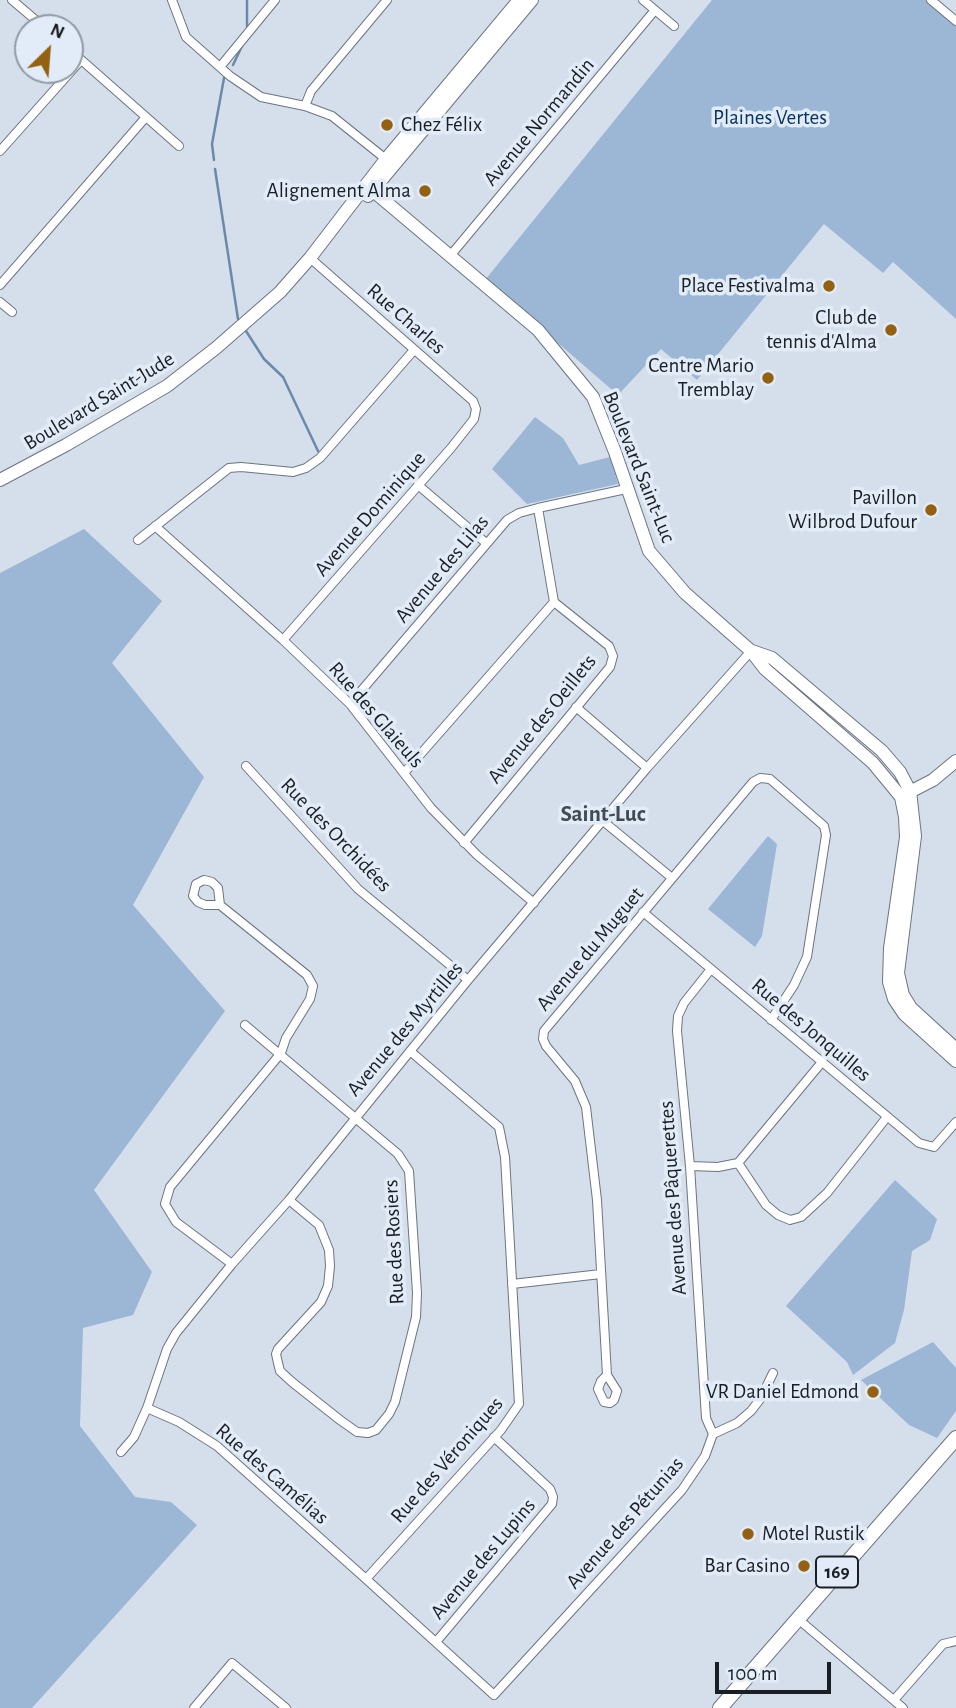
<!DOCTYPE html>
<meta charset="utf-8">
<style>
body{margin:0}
#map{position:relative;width:956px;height:1708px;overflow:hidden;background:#d5dfeb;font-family:"Alegreya Sans",sans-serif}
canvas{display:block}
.north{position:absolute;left:14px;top:14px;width:70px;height:70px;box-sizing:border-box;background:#e2ecf8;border:2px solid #929aa3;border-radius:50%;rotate:25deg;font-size:19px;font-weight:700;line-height:28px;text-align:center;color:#1b1e23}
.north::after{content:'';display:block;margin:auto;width:24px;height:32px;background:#936111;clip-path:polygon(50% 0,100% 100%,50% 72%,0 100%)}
.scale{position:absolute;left:715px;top:1662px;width:116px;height:32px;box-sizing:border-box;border:4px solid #1b1e23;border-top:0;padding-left:9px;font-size:21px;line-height:24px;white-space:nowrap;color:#1b1e23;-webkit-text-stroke:5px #e2ecf8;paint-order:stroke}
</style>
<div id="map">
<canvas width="956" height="1708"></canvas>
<div class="north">N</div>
<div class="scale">100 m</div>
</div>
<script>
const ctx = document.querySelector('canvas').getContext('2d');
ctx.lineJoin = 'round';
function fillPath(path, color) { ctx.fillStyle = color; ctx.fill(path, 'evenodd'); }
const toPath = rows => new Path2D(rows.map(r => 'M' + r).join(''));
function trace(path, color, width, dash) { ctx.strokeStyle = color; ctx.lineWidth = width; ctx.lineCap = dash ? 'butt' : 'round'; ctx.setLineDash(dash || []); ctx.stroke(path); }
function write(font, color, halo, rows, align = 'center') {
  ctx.font = font + ' "Alegreya Sans",sans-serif'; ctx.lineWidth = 7; ctx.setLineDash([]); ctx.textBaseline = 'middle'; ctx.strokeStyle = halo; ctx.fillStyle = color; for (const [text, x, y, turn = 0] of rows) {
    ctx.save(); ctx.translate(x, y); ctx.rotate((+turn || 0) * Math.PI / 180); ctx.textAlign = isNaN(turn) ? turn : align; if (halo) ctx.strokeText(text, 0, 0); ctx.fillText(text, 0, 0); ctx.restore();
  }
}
const green = toPath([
 [712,0,926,0,956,26,956,319,893,262,883,273,824,224,697,380,661,349,618,395,485,280],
 [535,417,563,438,579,465,610,457,618,484,527,504,492,469],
 [84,529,162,601,112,663,204,777,133,905,225,1011,94,1190,152,1272,133,1315,83,1328,80,1426,135,1497,171,1502,197,1525,32,1708,0,1708,0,573],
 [768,836,777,844,762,936,755,947,708,909],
 [895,1180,937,1219,930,1240,912,1251,904,1310,895,1343,853,1375,847,1362,786,1306],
 [933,1342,956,1368,956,1411,937,1438,909,1425,861,1380]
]);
const stream = toPath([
 [247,26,247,0],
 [233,65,242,46],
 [214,160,212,144,224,78],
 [215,169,238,319],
 [246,331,264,359,283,377,318,451]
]);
const street = toPath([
 [12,0,45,28],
 [172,0,186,37,230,76,261,97,305,106,332,116,387,160],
 [643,0,674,26],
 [931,0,956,21],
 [70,50,179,146],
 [220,67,275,0],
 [305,106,311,91,387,0],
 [0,151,81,60],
 [450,256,655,10],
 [0,285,146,117],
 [0,302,12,312],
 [418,485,486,543],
 [155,526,283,640,350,704,431,808,477,855,534,903],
 [138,540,229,468,241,467,293,472,306,468,320,458,414,350],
 [283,640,451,448,474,419,476,409,473,401,310,258],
 [350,704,507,520,519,513,538,508,626,489],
 [576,707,647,768],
 [246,766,358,889,468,980],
 [404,773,554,602],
 [603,821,672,878],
 [464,843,610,667,613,656,609,646,554,602,538,508],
 [220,905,205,905,198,902,193,896,196,884,204,880,212,882,218,888,220,905,307,975,313,986,310,999,286,1038,281,1053,170,1187,165,1204,176,1222,232,1264],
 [643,912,919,1143,934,1147,956,1122],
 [711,969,684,1003,678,1016,677,1031,690,1166,706,1418,713,1434],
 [245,1025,398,1154,409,1171,417,1293,416,1317,395,1402,389,1414,376,1430,368,1433,357,1432,340,1420,292,1382,280,1371,278,1363,276,1354,278,1349,321,1302,328,1286,330,1266,329,1250,319,1225,289,1200],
 [410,1051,499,1127,505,1157,519,1404,501,1430,366,1579,494,1695,682,1490,705,1456,713,1434,737,1423,751,1411,761,1398,773,1373],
 [738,1163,766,1205,778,1215,790,1220,801,1217,827,1193,887,1117],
 [690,1166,718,1167,738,1163,822,1062],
 [512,1284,601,1274],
 [607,1375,601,1381,598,1389,604,1402,610,1403,614,1400,617,1391,607,1375,597,1200,586,1107,575,1081,546,1046,543,1039,544,1031,753,782,760,778,770,779,824,826,826,835,807,957,794,985,771,1020],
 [147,1408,179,1422,217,1446,366,1579],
 [121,1452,134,1437,147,1408,167,1349,176,1333,232,1264,289,1200,468,980,647,768,751,651],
 [798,1619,903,1708],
 [436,1642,552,1504,553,1497,550,1489,494,1437],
 [894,1700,943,1644,956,1641],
 [194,1708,232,1663,286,1708]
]);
const secondary = toPath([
 [366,185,538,330,593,397,615,452,649,551,685,593,751,651,765,669,873,763,901,797,905,817,906,837,890,948,889,982,894,999,904,1014,956,1061],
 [368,196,532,0],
 [0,480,66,445,167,386,216,348,280,292,310,258,386,159,519,0],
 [752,651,772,658,882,751,900,772,910,791,915,836,898,973,903,995,911,1008,956,1049],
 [904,795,933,780,956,761]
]);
const primary = toPath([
 [720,1708,956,1438]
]);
const markers = [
 [387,125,7,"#936111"],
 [425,191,7,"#936111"],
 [829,286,7,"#936111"],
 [891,330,7,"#936111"],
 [768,378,7,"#936111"],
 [931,510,7,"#936111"],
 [873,1392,7,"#936111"],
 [748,1534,7,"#936111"],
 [804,1566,7,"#936111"]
];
const shields = [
 [837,1572,42]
];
const shieldNames = [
 ["169",837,1572]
];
const parkNames = [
 ["Plaines Vertes",770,118]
];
const streetNames = [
 ["Avenue Normandin",539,122,-50],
 ["Rue Charles",406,319,41],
 ["Boulevard Saint-Jude",99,401,-31],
 ["Boulevard Saint-Luc",639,467,68],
 ["Avenue Dominique",370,514,-49],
 ["Avenue des Lilas",442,569,-50],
 ["Rue des Glaieuls",376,715,49],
 ["Avenue des Oeillets",542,719,-51],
 ["Rue des Orchidées",336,835,46],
 ["Avenue du Muguet",590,949,-50],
 ["Avenue des Myrtilles",405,1029,-50],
 ["Rue des Jonquilles",811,1030,40],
 ["Avenue des Pâquerettes",673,1198,-94],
 ["Rue des Rosiers",394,1242,-93],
 ["Rue des Véroniques",447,1460,-49],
 ["Rue des Camélias",272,1474,41],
 ["Avenue des Pétunias",625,1523,-49],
 ["Avenue des Lupins",483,1559,-50]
];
const poiNames = [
 ["Chez Félix",401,125,"left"],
 ["Alignement Alma",411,191],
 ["Place Festivalma",815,286],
 ["Club de",877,318],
 ["tennis d'Alma",877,342],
 ["Centre Mario",754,366],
 ["Tremblay",754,390],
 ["Pavillon",917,498],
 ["Wilbrod Dufour",917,522],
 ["VR Daniel Edmond",859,1392],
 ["Motel Rustik",762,1534,"left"],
 ["Bar Casino",790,1566]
];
const neighbourhoodNames = [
 ["Saint-Luc",603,814]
];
fillPath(green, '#9cb6d5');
trace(stream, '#6b89ab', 2.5);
trace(street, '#6c747f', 10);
trace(secondary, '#6c747f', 14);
trace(primary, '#6c747f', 16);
trace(street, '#fff', 8);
trace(secondary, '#fff', 12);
trace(primary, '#fff', 14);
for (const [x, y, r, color] of markers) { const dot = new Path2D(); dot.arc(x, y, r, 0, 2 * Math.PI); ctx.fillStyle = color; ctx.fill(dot); trace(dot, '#e2ecf8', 2.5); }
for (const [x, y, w] of shields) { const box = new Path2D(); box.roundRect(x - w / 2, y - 15.5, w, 31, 5); ctx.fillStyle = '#e2ecf8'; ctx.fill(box); trace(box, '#1b1e23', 2); }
write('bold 19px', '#1b1e23', null, shieldNames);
write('21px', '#063562', '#e2ecf8', parkNames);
write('21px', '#1b1e23', '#e2ecf8', streetNames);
write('21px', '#1b1e23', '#e2ecf8', poiNames, 'right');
write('bold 23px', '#424a53', '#e2ecf8', neighbourhoodNames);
</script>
